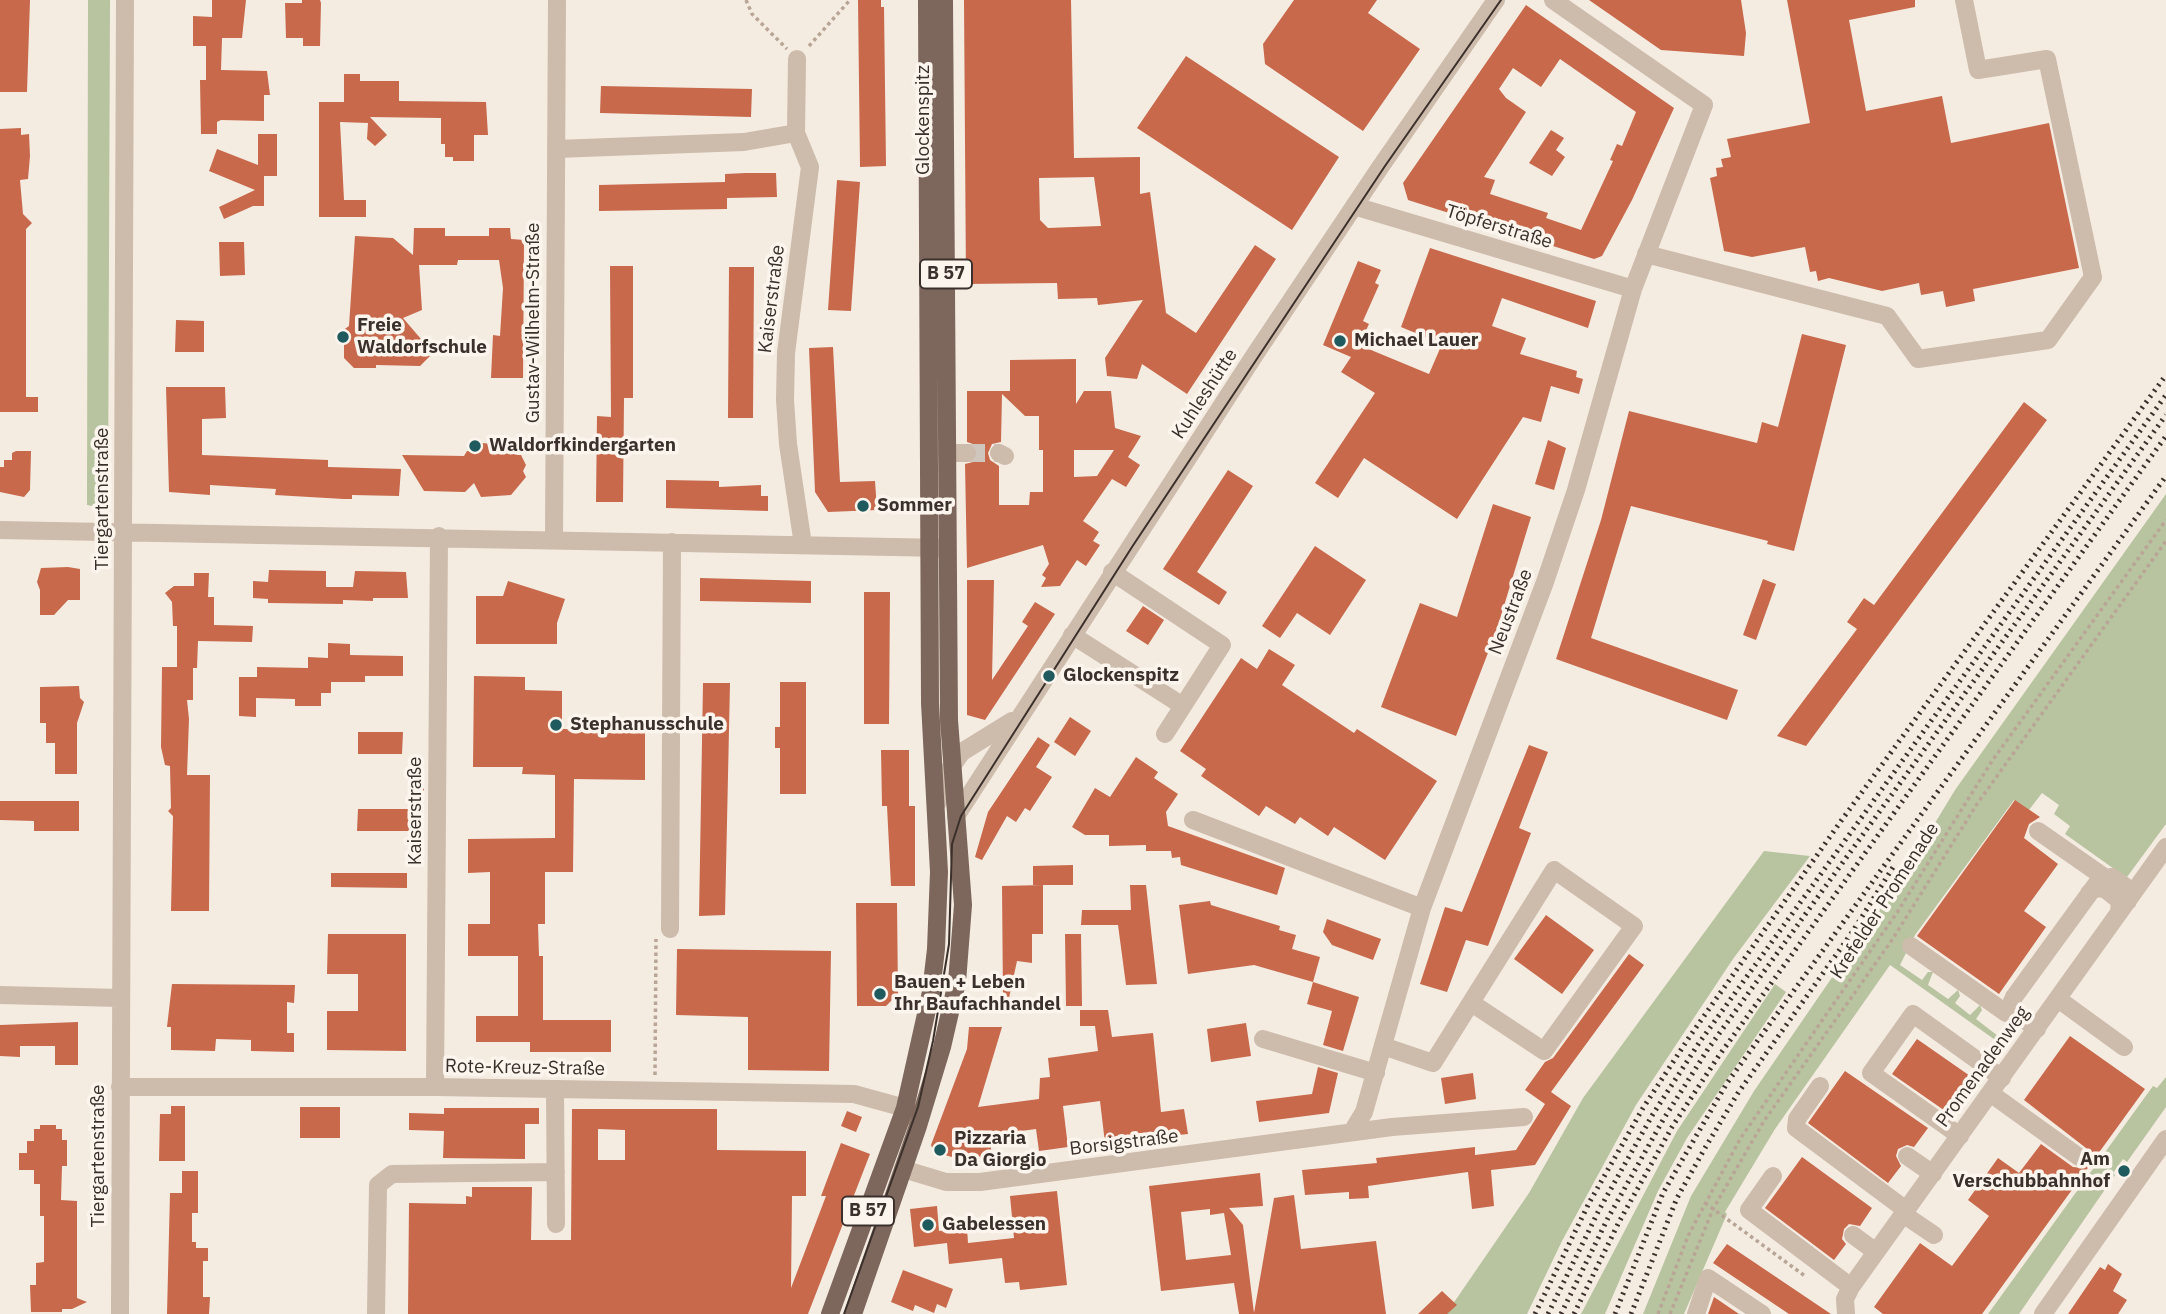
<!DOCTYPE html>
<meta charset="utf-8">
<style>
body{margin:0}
canvas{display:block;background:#f4ebe1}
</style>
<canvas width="2166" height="1314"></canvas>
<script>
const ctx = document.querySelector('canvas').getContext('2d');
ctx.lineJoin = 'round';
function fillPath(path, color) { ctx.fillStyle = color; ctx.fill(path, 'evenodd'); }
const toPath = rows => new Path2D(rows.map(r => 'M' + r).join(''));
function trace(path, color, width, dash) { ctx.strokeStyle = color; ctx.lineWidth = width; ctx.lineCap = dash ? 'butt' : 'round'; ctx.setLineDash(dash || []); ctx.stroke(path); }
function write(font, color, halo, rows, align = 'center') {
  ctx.font = font + ' "IBM Plex Sans",sans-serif'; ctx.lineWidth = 7; ctx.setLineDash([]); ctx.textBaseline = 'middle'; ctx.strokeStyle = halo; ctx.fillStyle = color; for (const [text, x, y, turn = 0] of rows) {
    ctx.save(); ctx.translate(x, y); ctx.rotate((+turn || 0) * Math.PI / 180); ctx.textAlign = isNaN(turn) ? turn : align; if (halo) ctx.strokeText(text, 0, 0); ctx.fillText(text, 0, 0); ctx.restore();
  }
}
const green = toPath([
 [88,0,110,0,108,509,87,505],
 [2166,494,2166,824,2127,877,2124,876,2065,834,2070,826,2054,814,2059,805,2042,793,2029,810,2014,800,1915,935,1900,965,1922,980,1928,972,1933,972,1928,985,1948,999,1958,990,1960,996,1955,1003,1970,1015,1980,1005,1982,1010,1976,1019,1998,1036,2007,1027,2015,1032,2005,1047,1890,965,1775,1129,1725,1212,1727,1214,1684,1314,1643,1314,1691,1196,1754,1091,1912,861,1955,790],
 [1764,851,1810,856,1733,959,1636,1105,1562,1241,1527,1314,1446,1314,1529,1193,1583,1098],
 [1775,984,1786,992,1687,1138,1658,1191,1605,1314,1581,1314,1677,1131],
 [2166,1077,2166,1107,2127,1162,2123,1159,2113,1173,2115,1175,2019,1314,1988,1314,2153,1086,2157,1088]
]);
const building = toPath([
 [0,0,30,0,27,92,0,92],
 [212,0,246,0,242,38,222,38,221,70,267,71,270,95,264,95,264,121,221,120,217,122,217,134,201,134,200,80,206,80,206,46,193,46,193,16,212,17],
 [302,0,320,0,321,3,320,46,303,46,303,38,286,38,285,3,302,3],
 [858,0,881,0,881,7,884,7,886,166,860,167],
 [964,0,1071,0,1074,158,1140,157,1140,194,1150,192,1166,313,1196,333,1255,245,1276,259,1187,394,1142,364,1137,379,1107,376,1105,358,1143,300,1098,305,1097,298,1058,299,1057,283,966,284],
 [1094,177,1101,226,1048,228,1040,220,1039,178],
 [1294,0,1377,0,1368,13,1420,49,1363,131,1265,64,1263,44],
 [1589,0,1741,0,1746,33,1744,56,1661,50],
 [1787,0,1915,0,1915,7,1849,20,1866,111,1942,96,1951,143,2049,123,2079,268,1973,289,1975,301,1946,307,1943,291,1921,295,1919,283,1882,291,1829,278,1818,281,1816,271,1810,272,1805,247,1752,257,1724,251,1710,178,1717,176,1716,168,1723,167,1721,159,1731,157,1727,139,1810,123],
 [1526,5,1674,108,1632,200,1602,256,1594,259,1408,200,1403,183],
 [1560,59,1636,112,1622,146,1617,144,1610,160,1613,161,1581,230,1546,218,1548,213,1490,194,1495,180,1484,177,1526,112,1506,98,1499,89,1513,68,1541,87],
 [1186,56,1339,157,1292,230,1137,128],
 [344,74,360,74,360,81,399,81,399,101,486,102,488,135,474,135,474,161,453,161,453,157,445,157,445,144,441,144,441,118,370,117,387,135,375,146,367,139,368,123,340,122,344,200,366,200,366,217,319,217,319,102,344,102],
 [601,86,752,89,751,117,600,113],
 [21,128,21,135,29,134,30,156,28,179,20,180,23,214,32,223,26,229,26,397,38,397,38,412,0,412,0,129],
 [1551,130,1564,138,1556,150,1565,157,1552,176,1529,163],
 [258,134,277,134,277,176,264,176,264,206,253,206,224,219,219,207,255,190,209,171,217,149,258,165],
 [746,173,776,173,777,197,727,198,727,209,599,211,599,185,725,182,725,174],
 [837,180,860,182,851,311,828,310],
 [414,228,445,228,445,236,489,236,489,228,510,228,511,239,524,240,523,378,491,378,493,335,500,336,503,288,499,260,458,260,457,265,419,265,422,310,403,318,433,353,420,366,376,365,376,368,354,368,344,358,344,338,339,333,349,326,355,236,393,238,413,255],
 [219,242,244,242,245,275,220,276],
 [1430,248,1596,301,1588,328,1502,298,1492,326,1526,338,1520,354,1577,371,1576,377,1583,379,1579,394,1551,386,1541,422,1523,417,1457,519,1364,458,1338,498,1315,483,1375,393,1341,372,1351,357,1323,345,1358,261,1381,270,1375,283,1379,285,1363,321,1369,324,1359,345,1429,374,1442,344,1401,327],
 [610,266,633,266,633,398,624,398,623,502,596,502,597,416,611,417],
 [729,267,754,267,753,418,728,418],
 [176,320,204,321,204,352,175,352],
 [1802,334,1846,345,1794,551,1767,544,1768,541,1631,506,1591,638,1738,690,1727,720,1556,659,1601,520,1629,411,1757,443,1762,422,1778,427],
 [833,347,840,482,875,481,877,510,828,512,815,492,809,348],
 [1076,359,1076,404,1084,391,1111,391,1115,428,1141,436,1128,457,1140,465,1126,487,1112,479,1083,521,1099,532,1093,541,1100,545,1086,566,1077,560,1060,586,1041,587,1046,578,1042,575,1049,564,1043,545,967,568,965,464,973,462,978,452,973,444,967,442,967,391,1010,391,1010,360],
 [1002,394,1025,416,1039,416,1039,450,1043,450,1043,492,1030,492,1029,505,999,505,999,466,990,460,988,453,992,444,1001,442],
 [1074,450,1114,450,1097,476,1074,477],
 [166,387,225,387,226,418,202,419,202,455,328,460,328,467,401,469,399,496,352,495,352,499,344,499,275,495,276,489,210,485,210,495,169,492],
 [2024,402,2047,420,1806,746,1777,736,1857,629,1847,622,1864,598,1874,605],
 [1548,440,1566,448,1554,490,1535,484],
 [482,443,512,446,517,455,521,455,526,465,523,471,526,477,511,495,481,497,474,483,465,492,424,491,402,455,464,456,467,451,478,452],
 [16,451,31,451,30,490,24,497,0,492,0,467,4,467,4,460,12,460,12,453],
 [1228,470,1253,486,1197,572,1227,592,1219,605,1163,569],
 [666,480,719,481,719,487,761,485,761,496,768,496,768,511,666,508],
 [1493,504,1531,517,1496,632,1456,736,1381,707,1420,603,1457,617],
 [1315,546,1366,580,1330,635,1297,613,1280,638,1262,626],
 [68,567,80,569,80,600,68,600,54,615,40,615,40,590,37,582,41,568],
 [269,570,326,571,326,587,353,587,355,571,406,572,408,598,373,598,373,601,343,600,343,604,268,603,268,599,253,598,253,581,268,582],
 [194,573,209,573,208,597,214,597,214,625,253,626,252,642,198,641,197,668,193,668,193,700,187,700,189,719,187,775,210,775,209,911,171,911,173,816,168,811,171,808,170,766,165,765,161,747,162,667,177,667,177,626,173,626,172,602,165,593,174,586,194,586],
 [700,578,811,581,811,603,700,601],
 [1763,579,1776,584,1756,640,1743,635],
 [967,580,994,580,992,680,1028,626,1022,622,1035,602,1055,614,985,720,967,715],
 [508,581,565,599,557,623,557,644,476,644,476,596,503,596],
 [864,592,890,592,889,724,864,724],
 [1143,606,1164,620,1148,645,1126,631],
 [328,643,350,644,350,655,403,656,403,676,365,676,365,682,331,682,331,693,321,693,321,706,295,706,295,699,256,698,256,717,239,716,239,677,257,677,257,667,308,668,308,657,328,658],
 [1269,649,1295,665,1282,685,1354,733,1357,729,1437,781,1385,860,1334,827,1328,836,1300,817,1295,824,1266,806,1259,816,1201,776,1206,769,1180,751,1241,658,1257,669],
 [474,676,525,677,525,690,562,691,562,729,645,730,645,780,574,779,573,872,545,872,545,924,538,924,539,956,543,956,543,1020,611,1020,611,1052,530,1052,530,1042,476,1042,476,1016,518,1016,518,956,468,956,468,924,490,924,490,872,468,873,468,839,555,838,555,775,522,774,523,767,473,767],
 [780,682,806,682,806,794,780,794,780,748,775,748,775,727,780,727],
 [703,683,730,683,725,915,699,916],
 [79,686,80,698,84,702,77,723,77,774,55,774,55,743,46,743,46,723,40,723,40,687],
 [1070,717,1091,731,1075,756,1054,742],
 [358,732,403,732,402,754,358,754],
 [1038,737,1050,745,1036,767,1052,777,1030,811,1025,808,1016,822,1007,816,982,860,975,857,988,812],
 [1529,745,1548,752,1519,828,1531,833,1488,946,1466,940,1447,992,1420,984,1445,907,1462,912],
 [881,750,909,750,909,806,915,806,915,886,891,886,887,806,882,806],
 [1136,757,1158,772,1154,778,1178,794,1166,812,1168,826,1285,868,1277,895,1181,865,1180,857,1172,858,1171,851,1146,851,1146,845,1109,846,1109,835,1085,835,1072,827,1095,788,1110,797],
 [409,779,424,779,424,796,409,796],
 [2015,800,2040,817,2029,824,2024,838,2058,864,2024,911,2046,927,1999,994,1917,936],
 [0,801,79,801,79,831,34,831,34,821,0,820],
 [358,809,414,809,413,831,357,831],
 [1073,865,1073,885,1033,885,1033,866],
 [331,873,407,873,407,888,331,887],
 [1043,885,1043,934,1032,934,1032,963,1017,961,1009,998,1003,997,1002,886],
 [1130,885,1146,885,1157,984,1126,985,1118,925,1081,925,1082,910,1131,910],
 [1210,901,1211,905,1280,926,1279,930,1296,935,1292,949,1320,957,1313,982,1254,965,1188,974,1179,905],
 [856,903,897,903,898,994,886,1006,857,1006],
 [1546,915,1594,950,1562,994,1514,959],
 [1327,919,1381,939,1373,960,1332,945,1323,932],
 [328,934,406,934,406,1051,327,1050,327,1011,358,1011,358,974,327,974],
 [1065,934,1081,934,1082,1006,1066,1006],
 [677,949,831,951,829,1071,748,1070,748,1017,676,1015],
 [1629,954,1644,965,1551,1092,1571,1106,1535,1165,1491,1170,1494,1206,1472,1209,1468,1172,1368,1186,1369,1198,1349,1199,1349,1192,1305,1195,1302,1170,1377,1163,1376,1158,1475,1147,1475,1155,1516,1150,1545,1104,1525,1090,1545,1062,1553,1058],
 [1313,982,1359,997,1343,1051,1323,1045,1332,1011,1307,1004],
 [172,984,295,985,294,1003,287,1002,287,1033,294,1033,294,1052,251,1051,251,1040,216,1039,215,1051,171,1050,171,1027,167,1027],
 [1080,1010,1108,1010,1112,1037,1153,1033,1161,1112,1184,1109,1188,1134,1105,1143,1100,1101,1063,1106,1068,1147,1039,1151,1036,1129,990,1135,992,1162,977,1164,934,1152,931,1145,967,1049,969,1027,1002,1027,978,1107,1039,1099,1040,1078,1050,1077,1048,1058,1098,1051,1095,1026,1080,1026],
 [78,1022,78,1065,55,1065,55,1046,20,1046,20,1057,0,1056,0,1025],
 [1246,1023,1251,1056,1211,1062,1207,1029],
 [2070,1036,2145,1089,1982,1314,1883,1314,1874,1307,1920,1243,1952,1266,1989,1216,1968,1200,1998,1158,2019,1173,2041,1144,2073,1167,2083,1168,2089,1163,2090,1157,2086,1148,2024,1100],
 [1917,1039,1973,1078,1948,1113,1892,1074],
 [1318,1067,1338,1073,1329,1113,1259,1122,1256,1101,1312,1094],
 [1845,1071,1928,1128,1914,1147,1907,1145,1898,1149,1896,1156,1901,1166,1888,1183,1808,1123],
 [1473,1073,1476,1099,1445,1104,1441,1078],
 [171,1106,185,1106,185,1161,159,1161,160,1114,171,1114],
 [300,1107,340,1107,340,1138,300,1138],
 [444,1108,539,1108,539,1124,525,1124,525,1159,443,1158,444,1131,409,1130,409,1113,444,1114],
 [572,1109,717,1109,717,1150,806,1151,806,1196,792,1196,791,1288,826,1196,821,1196,841,1143,870,1154,808,1314,408,1314,409,1203,466,1204,466,1196,472,1197,472,1187,532,1187,531,1240,571,1240],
 [598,1129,625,1130,625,1160,598,1160],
 [847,1111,862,1117,856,1132,841,1126],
 [40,1125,56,1125,56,1129,62,1129,62,1140,67,1140,67,1166,62,1166,61,1200,77,1201,77,1298,87,1302,72,1309,62,1309,62,1312,31,1312,30,1285,36,1285,36,1263,44,1262,44,1216,40,1216,40,1184,34,1184,34,1170,19,1170,19,1153,27,1153,27,1141,34,1141,34,1129,40,1129],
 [1802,1157,1872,1208,1860,1226,1849,1224,1844,1229,1842,1239,1846,1244,1834,1260,1765,1208],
 [182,1171,198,1171,198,1213,192,1213,192,1242,196,1242,196,1248,208,1248,208,1261,203,1261,203,1297,210,1297,209,1314,167,1314,170,1193,182,1193],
 [1260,1173,1263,1206,1229,1208,1243,1225,1254,1313,1274,1198,1294,1195,1301,1249,1376,1241,1386,1314,1239,1314,1234,1283,1161,1291,1149,1186],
 [1210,1209,1210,1215,1224,1213,1231,1255,1186,1260,1181,1212],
 [1057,1191,1067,1285,1020,1290,1019,1282,1005,1283,1002,1258,949,1264,947,1243,914,1247,910,1209,937,1206,939,1231,967,1228,968,1243,1014,1238,1010,1196],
 [1727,1244,1831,1314,1789,1314,1713,1263],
 [2108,1264,2122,1274,2113,1291,2127,1300,2118,1314,2068,1314,2100,1267,2105,1270],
 [903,1270,953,1289,946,1308,937,1304,934,1313,915,1305,913,1311,891,1302],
 [1442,1291,1457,1305,1447,1314,1418,1314],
 [1714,1297,1739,1314,1708,1314]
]);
const minorTunnel = toPath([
 [967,453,999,453]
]);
const path = toPath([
 [746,0,752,14,787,49],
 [809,46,850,0],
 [655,1075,656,939],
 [1705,1203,1805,1276],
 [1658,1314,1688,1236,1740,1139,1898,911,1992,761,2166,520],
 [1670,1314,1713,1209,1764,1121,1892,940,1977,804,2166,541]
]);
const minor = toPath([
 [797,59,796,133,810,167,786,353,785,400,788,444,803,545],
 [556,149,744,142,796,133],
 [1354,206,1633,289],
 [1646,254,1887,316,1918,359,2048,340,2093,277,2047,59,1978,70,1964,0],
 [947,453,967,453],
 [999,453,1005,456],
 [0,530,945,548],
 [554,539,557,0],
 [1072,635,1183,706,1222,645,1112,572],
 [1165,734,1183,706],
 [938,802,944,777,962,752,1012,721],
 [956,816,1254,356,1379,169,1496,0],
 [1193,820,1422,908],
 [2038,831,2104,877],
 [2089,893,2096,888,2105,889,2120,901,2119,913],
 [670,929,672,542],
 [1911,946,2006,1013],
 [0,995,120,998],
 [2058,999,2124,1047],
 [2037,1029,2014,1012,2011,1004,2014,997,2100,879,2112,877,2126,887,2129,894,2128,901],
 [1263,1039,1376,1073],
 [1383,1046,1433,1063,1554,870,1634,926,1544,1051,1473,1004],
 [1820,1086,1797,1119,1796,1128,1906,1210],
 [120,1087,435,1087,854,1094,905,1108,915,1119],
 [435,1087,439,536],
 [555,1089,556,1224],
 [1990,1093,2079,1157],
 [1352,1132,1364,1112,1422,908,1545,582,1576,490,1633,289,1704,105,1553,0],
 [1960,1136,1871,1073,1913,1014,2002,1078],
 [1907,1156,1933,1174],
 [903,1169,946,1182,980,1182,1392,1127,1524,1117],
 [1773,1176,1749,1210,1851,1287],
 [1903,1214,1934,1235],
 [1853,1235,1876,1252],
 [120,1314,125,0],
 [376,1314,378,1185,392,1174,556,1172],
 [1696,1314,1708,1278,1762,1314],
 [1846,1314,1845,1299,1851,1287,2166,847],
 [2043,1314,2166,1139]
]);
const major = toPath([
 [830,1314,905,1108,931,992,936,949,939,872,930,703,927,0],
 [853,1314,918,1126,942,1047,957,982,963,905,949,720,944,0]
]);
const tram = toPath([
 [844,1314,918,1107,933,1041,949,944,952,844,961,816,1132,547,1385,166,1501,0]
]);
const rail = toPath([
 [1535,1314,1589,1203,1643,1108,1690,1036,1841,821,2166,375],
 [1548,1314,1599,1210,1653,1114,1699,1043,2166,395],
 [1561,1314,1608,1218,1663,1120,1708,1049,2166,415],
 [1574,1314,1619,1222,1672,1127,1718,1057,2166,436],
 [1615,1314,1663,1193,1727,1083,2166,476],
 [1631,1314,1677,1198,1705,1148,1738,1093,1853,931,1895,864]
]);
const markers = [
 [343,337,7,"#1f5a5e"],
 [1340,341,7,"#1f5a5e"],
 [475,446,7,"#1f5a5e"],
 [863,506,7,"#1f5a5e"],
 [1049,676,7,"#1f5a5e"],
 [556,725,7,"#1f5a5e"],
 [880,994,7,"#1f5a5e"],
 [940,1150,7,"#1f5a5e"],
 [2124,1171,7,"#1f5a5e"],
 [928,1225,7,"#1f5a5e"]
];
const shields = [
 [946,274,52],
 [868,1211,52]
];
const shieldNames = [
 ["B 57",946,274],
 ["B 57",868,1211]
];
const streetNames = [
 ["Glockenspitz",924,120,-90],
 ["Töpferstraße",1499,227,17],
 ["Kaiserstraße",772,299,-83],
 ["Gustav-Wilhelm-Straße",534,323,-90],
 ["Kuhleshütte",1205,394,-57],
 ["Tiergartenstraße",103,499,-90],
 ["Neustraße",1511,612,-69],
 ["Kaiserstraße",416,811,-90],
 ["Krefelder Promenade",1885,901,-57],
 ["Promenadenweg",1983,1067,-54],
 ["Rote-Kreuz-Straße",525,1068,1],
 ["Borsigstraße",1124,1143,-7],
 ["Tiergartenstraße",99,1156,-90]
];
const poiNames = [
 ["Freie",357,326],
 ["Waldorfschule",357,348],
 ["Michael Lauer",1354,341],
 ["Waldorfkindergarten",489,446],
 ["Sommer",877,506],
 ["Glockenspitz",1063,676],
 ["Stephanusschule",570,725],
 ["Bauen + Leben",894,983],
 ["Ihr Baufachhandel",894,1005],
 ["Pizzaria",954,1139],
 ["Da Giorgio",954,1161],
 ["Am",2110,1160,"right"],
 ["Verschubbahnhof",2110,1182,"right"],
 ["Gabelessen",942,1225]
];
fillPath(green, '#b8c4a0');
fillPath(building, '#c8694b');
trace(minorTunnel, '#cfc6bd', 18, [18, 9]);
trace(path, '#b9a596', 3.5, [3.5, 3.5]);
trace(minor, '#cdbbac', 18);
trace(major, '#7d675c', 18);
trace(tram, '#3b302b', 2);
trace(rail, '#3b302b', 5, [2, 5]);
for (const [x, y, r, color] of markers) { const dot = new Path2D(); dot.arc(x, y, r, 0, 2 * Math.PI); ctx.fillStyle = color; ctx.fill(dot); trace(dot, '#fbf5ee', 2.5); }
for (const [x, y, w] of shields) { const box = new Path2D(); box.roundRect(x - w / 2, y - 14.5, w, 29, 5); ctx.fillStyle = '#fbf5ee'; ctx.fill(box); trace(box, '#3b302b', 2); }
write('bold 18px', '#3b302b', null, shieldNames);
write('19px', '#3b302b', '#fbf5ee', streetNames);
write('bold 19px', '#3b302b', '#fbf5ee', poiNames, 'left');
</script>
